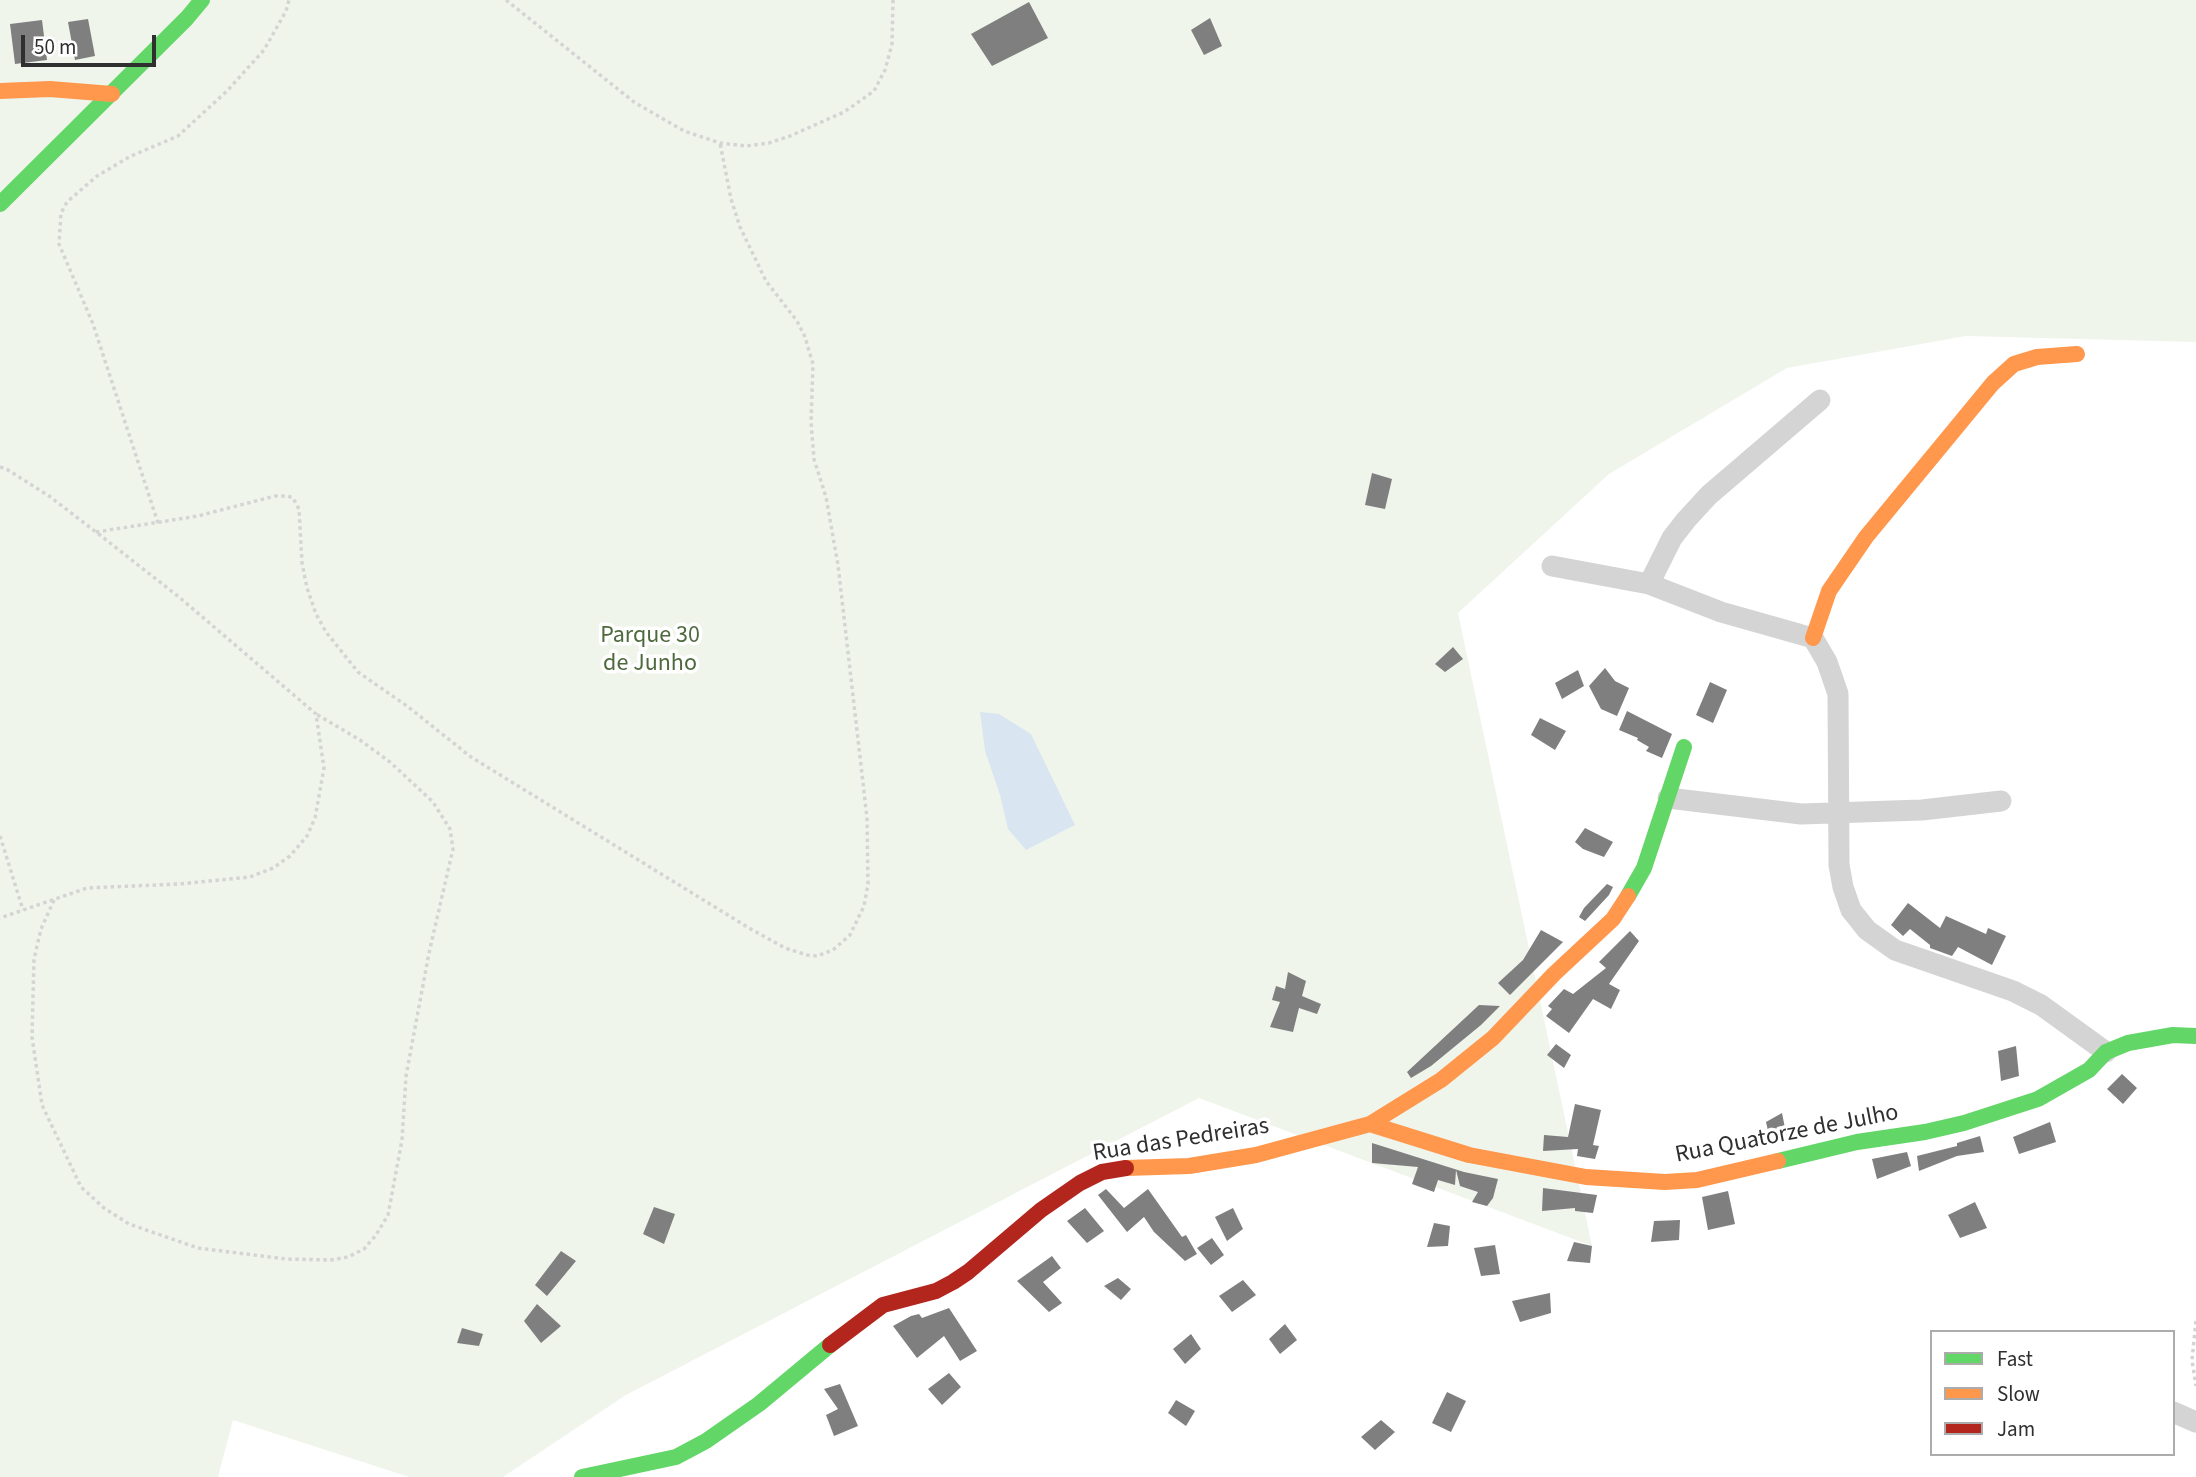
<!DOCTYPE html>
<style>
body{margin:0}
#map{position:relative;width:2196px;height:1477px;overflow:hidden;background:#fff;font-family:"Source Sans 3",sans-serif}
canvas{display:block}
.legend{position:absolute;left:1930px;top:1330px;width:245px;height:126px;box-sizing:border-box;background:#fff;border:2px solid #acacac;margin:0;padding:9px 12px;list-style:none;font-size:21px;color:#2f2f2f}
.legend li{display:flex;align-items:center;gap:14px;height:35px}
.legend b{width:35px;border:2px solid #acacac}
.scale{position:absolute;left:21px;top:35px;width:135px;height:32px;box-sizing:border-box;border:4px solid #2f2f2f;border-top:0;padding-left:9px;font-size:21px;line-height:24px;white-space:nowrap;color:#2f2f2f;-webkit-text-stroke:5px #fff;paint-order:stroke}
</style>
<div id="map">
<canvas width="2196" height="1477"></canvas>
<ul class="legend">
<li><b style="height:9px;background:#63d668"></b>Fast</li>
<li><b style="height:9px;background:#ff974d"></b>Slow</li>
<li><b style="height:9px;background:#b3261e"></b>Jam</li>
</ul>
<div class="scale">50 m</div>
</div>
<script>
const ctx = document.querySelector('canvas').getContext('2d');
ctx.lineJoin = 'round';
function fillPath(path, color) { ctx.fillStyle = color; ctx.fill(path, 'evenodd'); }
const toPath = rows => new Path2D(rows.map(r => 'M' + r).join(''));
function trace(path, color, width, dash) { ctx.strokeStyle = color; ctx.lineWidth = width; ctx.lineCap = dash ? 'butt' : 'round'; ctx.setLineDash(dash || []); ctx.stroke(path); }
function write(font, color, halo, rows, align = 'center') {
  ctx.font = font + ' "Source Sans 3",sans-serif'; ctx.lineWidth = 7; ctx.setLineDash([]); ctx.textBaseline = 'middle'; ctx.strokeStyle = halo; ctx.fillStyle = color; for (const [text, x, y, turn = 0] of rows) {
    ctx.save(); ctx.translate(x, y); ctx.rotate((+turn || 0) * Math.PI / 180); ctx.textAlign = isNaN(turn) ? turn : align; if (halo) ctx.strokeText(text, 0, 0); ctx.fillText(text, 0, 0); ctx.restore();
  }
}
const green = toPath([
 [0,0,2196,0,2196,342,1966,336,1787,368,1609,474,1458,613,1592,1246,1199,1098,626,1395,503,1477,409,1477,233,1420,218,1477,0,1477]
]);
const water = toPath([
 [980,712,999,714,1031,734,1075,825,1026,850,1008,829,1000,795,985,751]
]);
const building = toPath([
 [1029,2,1048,38,992,66,971,34],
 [1210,18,1222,46,1204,55,1191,30],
 [88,19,95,56,75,60,68,22],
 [42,20,47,60,15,64,10,24],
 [1372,473,1392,479,1385,509,1365,505],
 [1453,647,1463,659,1445,672,1435,664],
 [1605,668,1615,681,1629,688,1617,716,1601,709,1589,686],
 [1578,670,1584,686,1562,699,1555,683],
 [1710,682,1727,690,1713,723,1696,715],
 [1627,711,1672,734,1662,758,1646,751,1649,747,1637,740,1638,738,1619,730],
 [1540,718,1566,731,1555,750,1531,735],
 [1585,828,1613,842,1604,857,1583,849,1575,842],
 [1607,884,1613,887,1609,895,1585,921,1579,917,1584,908],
 [1908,903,1940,928,1946,916,1986,934,1988,928,2006,936,1992,965,1958,947,1952,956,1930,948,1930,945,1910,929,1903,936,1891,925],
 [1541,930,1563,942,1510,995,1498,983,1523,960],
 [1630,931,1639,941,1609,984,1620,990,1611,1009,1593,999,1569,1033,1546,1016,1552,1009,1548,1006,1564,989,1573,994,1606,968,1599,962],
 [1288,972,1306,981,1302,996,1321,1004,1317,1014,1299,1008,1293,1032,1270,1027,1280,1002,1272,1000,1276,986,1285,989],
 [1479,1005,1500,1006,1481,1025,1431,1066,1411,1078,1407,1072],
 [1556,1044,1571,1055,1564,1068,1547,1055],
 [2016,1046,2019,1076,2001,1081,1998,1051],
 [2122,1074,2137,1088,2123,1104,2107,1089],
 [1575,1104,1601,1110,1593,1145,1599,1146,1595,1159,1577,1156,1578,1149,1543,1151,1544,1135,1568,1137],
 [1782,1113,1787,1138,1771,1144,1766,1122],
 [2050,1122,2056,1142,2019,1154,2013,1137],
 [1980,1136,1984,1152,1957,1156,1919,1171,1917,1156,1957,1146,1957,1143],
 [1372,1143,1464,1172,1498,1179,1493,1198,1487,1206,1472,1202,1478,1192,1460,1186,1456,1170,1455,1185,1438,1180,1434,1192,1412,1184,1418,1167,1372,1163],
 [1907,1152,1911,1166,1877,1179,1872,1159],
 [1543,1188,1597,1195,1593,1213,1575,1211,1575,1208,1542,1211],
 [1106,1189,1124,1208,1148,1189,1182,1237,1186,1235,1197,1254,1185,1261,1154,1232,1144,1217,1127,1232,1098,1195],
 [1728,1191,1735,1224,1708,1230,1702,1197],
 [1975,1202,1987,1228,1960,1238,1948,1215],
 [654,1207,675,1214,664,1244,643,1234],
 [1085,1208,1104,1231,1087,1243,1067,1221],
 [1233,1208,1243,1229,1227,1241,1215,1217],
 [1680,1220,1679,1240,1651,1242,1654,1221],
 [1434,1223,1450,1226,1448,1246,1427,1247],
 [1212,1238,1224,1255,1211,1265,1197,1248],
 [1574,1242,1592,1246,1590,1263,1567,1261],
 [1495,1245,1500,1274,1481,1276,1474,1248],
 [561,1251,576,1261,547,1296,535,1285],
 [1052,1256,1061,1268,1043,1282,1062,1303,1049,1312,1017,1281],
 [1118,1278,1131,1289,1121,1300,1104,1286],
 [1243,1280,1256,1295,1232,1312,1219,1296],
 [1550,1293,1551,1313,1520,1322,1512,1301],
 [537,1304,561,1326,541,1343,524,1321],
 [949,1308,977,1351,960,1361,944,1336,917,1358,893,1326,911,1316,919,1314,922,1318],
 [1285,1324,1297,1340,1280,1354,1269,1339],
 [462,1328,483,1334,479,1346,457,1343],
 [1191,1334,1201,1349,1185,1364,1173,1349],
 [949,1373,961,1387,942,1405,928,1389],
 [840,1384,858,1426,834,1436,826,1415,838,1409,824,1389],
 [1447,1392,1466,1401,1451,1432,1432,1423],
 [1176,1400,1195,1411,1186,1426,1168,1413],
 [1381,1420,1395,1432,1375,1450,1361,1437]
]);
const path = toPath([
 [506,0,634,102,684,131,720,143,746,146,769,143,790,136,844,112,874,91,885,70,892,44,893,0],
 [0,467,8,470,49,496,96,532,179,597,316,714,324,768,315,818,307,836,290,856,273,868,250,877,179,884,87,888,0,918],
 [158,523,93,324,59,244,61,213,67,202,97,176,131,156,178,136,227,91,264,50,286,11,289,0],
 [96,532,198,516,275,496,288,496,293,498,299,509,302,563,307,588,316,614,326,632,358,672,407,706,471,757,749,928,785,948,807,955,817,956,833,950,850,935,864,906,868,884,867,818,838,565,826,497,814,459,811,422,813,364,805,337,797,321,766,281,740,227,731,199,720,143],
 [0,836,23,910],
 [54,900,41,929,34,959,32,1037,42,1105,81,1187,104,1208,129,1224,198,1248,286,1259,331,1260,348,1257,364,1249,376,1235,388,1215,402,1140,406,1076,429,953,453,849,450,829,433,802,390,762,360,740,316,714],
 [2196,1321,2192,1360,2196,1386]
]);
const street = toPath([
 [1552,566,1649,584,1721,612,1813,638,1827,662,1838,694,1839,865,1843,887,1851,910,1867,930,1895,950,2013,991,2041,1005,2106,1052],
 [1649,584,1672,538,1686,520,1709,495,1820,400],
 [1668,798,1801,814,1922,810,2001,801],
 [2173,1412,2196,1422]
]);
const fast = toPath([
 [0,204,187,18,202,0],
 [1628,896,1644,868,1684,747],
 [1778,1161,1857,1142,1925,1132,1964,1123,2038,1099,2089,1070,2106,1052,2128,1043,2173,1035,2196,1036],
 [582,1477,676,1457,706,1441,759,1404,830,1345]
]);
const slow = toPath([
 [0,91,50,89,112,94],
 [1813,638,1829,591,1866,537,1993,383,2014,364,2037,357,2077,354],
 [1370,1124,1469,1155,1586,1177,1665,1182,1697,1180,1778,1161],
 [1126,1168,1189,1166,1256,1155,1370,1124,1441,1080,1493,1038,1554,974,1613,919,1628,896]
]);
const jam = toPath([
 [830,1345,883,1305,936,1291,953,1282,968,1272,1041,1210,1080,1183,1102,1172,1126,1168]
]);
const parkNames = [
 ["Parque 30",650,637],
 ["de Junho",650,665]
];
const streetNames = [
 ["Rua Quatorze de Julho",1787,1135,-11],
 ["Rua das Pedreiras",1181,1141,-9]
];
fillPath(green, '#f0f5ec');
fillPath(water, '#d9e6f1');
fillPath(building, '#7f7f7f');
trace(path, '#d4d4d4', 3.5, [3.5, 3.5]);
trace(street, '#d4d4d4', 21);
trace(fast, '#63d668', 16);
trace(slow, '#ff974d', 16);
trace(jam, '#b3261e', 16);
write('24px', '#4e6a3d', '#fff', parkNames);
write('24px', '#2f2f2f', '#fff', streetNames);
</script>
